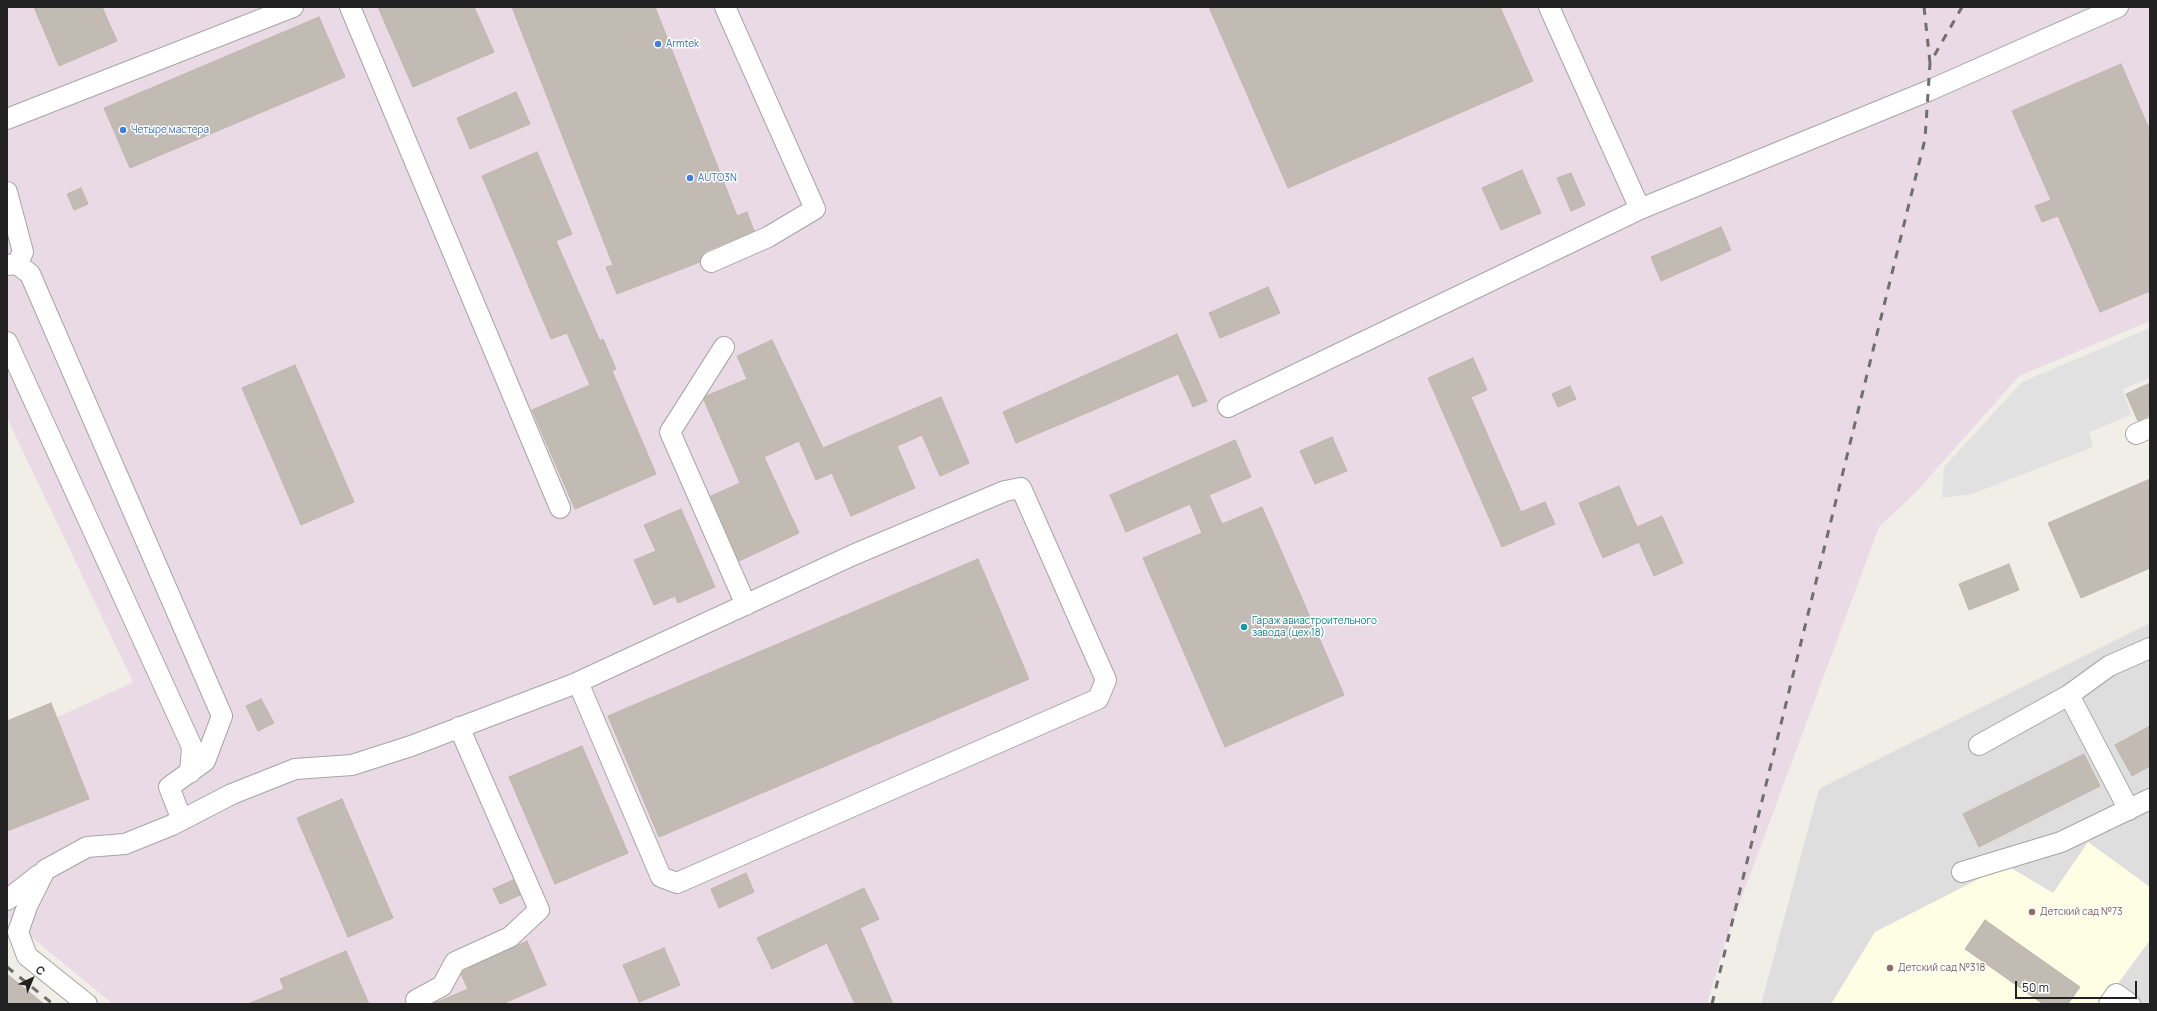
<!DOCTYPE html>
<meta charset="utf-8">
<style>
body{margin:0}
#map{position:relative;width:2157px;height:1011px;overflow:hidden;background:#f1eee8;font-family:Manrope,sans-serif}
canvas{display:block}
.frame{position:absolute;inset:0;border:8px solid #212121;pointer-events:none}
.north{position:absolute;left:12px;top:959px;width:40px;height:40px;-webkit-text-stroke:3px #fff;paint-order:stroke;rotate:44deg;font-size:11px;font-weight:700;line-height:16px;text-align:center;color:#212121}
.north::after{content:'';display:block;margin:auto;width:14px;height:18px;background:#212121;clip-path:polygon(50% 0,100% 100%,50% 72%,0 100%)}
.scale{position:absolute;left:2015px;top:981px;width:122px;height:18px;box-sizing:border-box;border:2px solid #212121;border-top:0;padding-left:5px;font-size:12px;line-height:14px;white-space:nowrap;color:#212121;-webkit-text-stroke:3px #fff;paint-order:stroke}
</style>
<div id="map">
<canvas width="2157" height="1011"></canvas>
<div class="frame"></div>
<div class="north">С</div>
<div class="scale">50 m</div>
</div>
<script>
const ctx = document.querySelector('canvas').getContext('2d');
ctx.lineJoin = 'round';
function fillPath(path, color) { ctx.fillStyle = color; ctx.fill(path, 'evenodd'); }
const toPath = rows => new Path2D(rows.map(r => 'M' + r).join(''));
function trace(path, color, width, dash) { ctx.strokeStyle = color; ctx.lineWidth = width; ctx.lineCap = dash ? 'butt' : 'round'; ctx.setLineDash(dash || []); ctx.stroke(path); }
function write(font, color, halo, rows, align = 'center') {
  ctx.font = font + ' Manrope,sans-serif'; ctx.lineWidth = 3; ctx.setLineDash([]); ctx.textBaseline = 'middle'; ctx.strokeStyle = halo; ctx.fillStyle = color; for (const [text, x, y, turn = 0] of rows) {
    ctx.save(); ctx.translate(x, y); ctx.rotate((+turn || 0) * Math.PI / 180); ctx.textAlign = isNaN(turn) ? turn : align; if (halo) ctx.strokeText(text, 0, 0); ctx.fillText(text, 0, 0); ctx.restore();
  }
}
const residential = toPath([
 [2150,623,2150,1004,1761,1004,1819,789]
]);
const industrial = toPath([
 [7,7,2150,7,2150,321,2019,376,1916,492,1879,527,1727,937,1707,1004,113,1004,7,917,7,741,133,682,7,418]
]);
const education = toPath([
 [2088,842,2150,887,2150,940,2103,1004,1831,1004,1875,932,2006,865,2053,893]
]);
const parking = toPath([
 [2150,328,2150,378,2123,389,2131,415,2089,432,2093,447,1972,494,1942,498,1944,467,2022,382]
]);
const building = toPath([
 [34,7,102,7,117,41,59,66,34,7],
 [378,7,474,7,494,52,413,87,378,7],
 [512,7,655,7,737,216,747,212,754,231,706,251,702,256,700,262,617,294,606,267,613,265,512,7],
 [1209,7,1500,7,1533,81,1288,188,1209,7],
 [319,17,345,77,130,168,104,108,319,17],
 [2121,64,2150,131,2150,291,2100,312,2058,216,2042,222,2035,206,2051,200,2012,111,2121,64],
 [516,92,530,124,470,149,457,118,516,92],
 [537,152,572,234,556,241,600,341,603,339,616,369,612,371,656,474,575,509,532,410,590,385,567,333,551,339,482,176,537,152],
 [1522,170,1541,213,1501,230,1482,188,1522,170],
 [1571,173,1585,205,1571,211,1557,178,1571,173],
 [81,188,88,204,74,210,67,194,81,188],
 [1721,227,1731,250,1661,281,1651,257,1721,227],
 [1268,287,1280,313,1220,338,1209,313,1268,287],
 [1177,334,1207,401,1193,407,1178,374,1016,443,1003,412,1177,334],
 [772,340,823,448,941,397,969,463,940,476,922,435,897,446,915,488,851,516,832,473,816,480,799,441,764,457,799,533,739,561,711,496,740,483,704,400,706,396,747,379,737,356,772,340],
 [1473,358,1487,390,1471,397,1521,512,1545,502,1555,524,1502,547,1428,378,1473,358],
 [295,365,354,502,301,525,242,388,295,365],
 [2150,383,2150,415,2138,421,2126,394,2150,383],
 [1570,386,1576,399,1558,407,1552,394,1570,386],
 [1332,437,1347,471,1315,484,1300,451,1332,437],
 [1235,440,1251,477,1209,495,1222,524,1262,507,1344,695,1225,747,1143,558,1202,533,1190,504,1126,532,1110,495,1235,440],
 [2150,479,2150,568,2081,598,2048,523,2150,479],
 [1619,486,1637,527,1662,516,1683,563,1654,576,1639,542,1603,558,1579,503,1619,486],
 [681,509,715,587,678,603,675,596,654,605,634,560,656,551,644,525,681,509],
 [978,559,1029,679,659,837,608,716,978,559],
 [2009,564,2019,590,1969,610,1959,584,2009,564],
 [261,699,274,723,258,731,246,706,261,699],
 [51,703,89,799,7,831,7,721,51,703],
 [2150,726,2150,766,2132,776,2115,745,2150,726],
 [582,746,628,853,555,884,509,777,582,746],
 [2084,754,2100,786,1979,847,1963,814,2084,754],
 [342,799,393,918,348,937,297,818,342,799],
 [746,873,754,892,719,908,711,889,746,873],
 [513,880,520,895,500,904,493,889,513,880],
 [864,888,879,919,860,928,893,1004,855,1004,827,943,772,969,757,938,864,888],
 [1985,920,2080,987,2068,1004,2043,1004,1965,949,1985,920],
 [527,941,546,985,502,1004,433,1004,468,989,461,974,463,971,527,941],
 [664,948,680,985,639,1002,623,965,664,948],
 [346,951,369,1004,248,1004,284,989,280,979,346,951],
 [7,974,44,1004,7,1004,7,974]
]);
const minor = toPath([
 [350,7,560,508],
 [1549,7,1640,209,1928,91,2118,7],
 [7,119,293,7],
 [7,192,23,252,17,264],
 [711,262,768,237,815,209,725,7],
 [7,265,17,264,30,274,222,716,205,761,169,787,182,820],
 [7,342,192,747,190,773],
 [724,347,670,432,746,605],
 [1228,407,1640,209],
 [2136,434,2150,428],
 [2069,695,2129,810],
 [1979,745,2069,695,2109,666,2150,648],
 [1962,872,2061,842,2150,799],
 [7,900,39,875],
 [416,1000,442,986,455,962,510,937,539,910,459,727],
 [87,1004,27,956,18,932,28,904,45,870,87,847,125,844,172,825,232,794,295,769,352,765,411,746,574,684,853,555,1005,491,1021,488,1106,680,1098,699,677,883,661,877,580,687,574,684],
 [2109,1004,2116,994,2130,1004]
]);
const rail = toPath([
 [1924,7,1930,63],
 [7,967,53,1004],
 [1712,1004,1925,139,1930,63,1962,7]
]);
const markers = [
 [658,44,4,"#3f7fe0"],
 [123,130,4,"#3f7fe0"],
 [690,178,4,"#3f7fe0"],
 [1244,627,4,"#0f9aa8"],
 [2032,912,4,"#8d6e63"],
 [1890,968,4,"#8d6e63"]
];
const shopNames = [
 ["Armtek",666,44],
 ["Четыре мастера",131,130],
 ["AUTO3N",698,178]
];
const cultureNames = [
 ["Гараж авиастроительного",1252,621],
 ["завода (цех 18)",1252,633]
];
const educationNames = [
 ["Детский сад №73",2040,912],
 ["Детский сад №318",1898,968]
];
fillPath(residential, '#dfdede');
fillPath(industrial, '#eadae6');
fillPath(education, '#fdfee4');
fillPath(parking, '#e1e1e1');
fillPath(building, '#c2bbb4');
trace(building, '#c2b6aa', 1);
trace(minor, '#a5a5a5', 22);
trace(minor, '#fff', 20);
trace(rail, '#6f6f6f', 3, [8, 8]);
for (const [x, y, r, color] of markers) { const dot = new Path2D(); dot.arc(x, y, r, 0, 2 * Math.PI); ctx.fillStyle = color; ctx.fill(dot); trace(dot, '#fff', 1.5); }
write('10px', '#366cbe', '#fff', shopNames, 'left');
write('10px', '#0d838f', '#fff', cultureNames, 'left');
write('10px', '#785e54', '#fff', educationNames, 'left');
</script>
